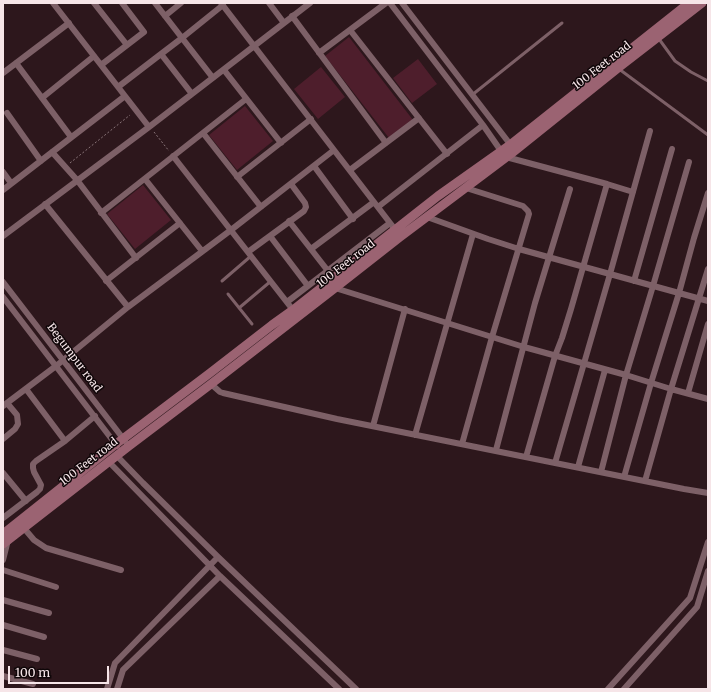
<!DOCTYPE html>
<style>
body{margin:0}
#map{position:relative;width:711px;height:692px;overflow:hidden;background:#2d171c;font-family:Merriweather,serif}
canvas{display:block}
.frame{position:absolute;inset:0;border:4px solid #f6e5e8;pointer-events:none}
.scale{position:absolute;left:8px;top:666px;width:101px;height:18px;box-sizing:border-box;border:2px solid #f6e5e8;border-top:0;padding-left:5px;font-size:12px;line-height:14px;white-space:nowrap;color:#f6e5e8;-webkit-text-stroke:3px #0f0608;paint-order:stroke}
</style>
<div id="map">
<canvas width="711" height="692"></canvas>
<div class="frame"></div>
<div class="scale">100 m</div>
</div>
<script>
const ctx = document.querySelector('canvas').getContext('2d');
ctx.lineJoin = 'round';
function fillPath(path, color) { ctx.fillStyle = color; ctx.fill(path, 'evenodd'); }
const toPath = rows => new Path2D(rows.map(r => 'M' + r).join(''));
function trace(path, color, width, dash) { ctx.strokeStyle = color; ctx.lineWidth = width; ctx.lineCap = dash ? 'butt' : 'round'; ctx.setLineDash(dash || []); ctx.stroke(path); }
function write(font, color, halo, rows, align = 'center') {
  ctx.font = font + ' Merriweather,serif'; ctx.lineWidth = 3; ctx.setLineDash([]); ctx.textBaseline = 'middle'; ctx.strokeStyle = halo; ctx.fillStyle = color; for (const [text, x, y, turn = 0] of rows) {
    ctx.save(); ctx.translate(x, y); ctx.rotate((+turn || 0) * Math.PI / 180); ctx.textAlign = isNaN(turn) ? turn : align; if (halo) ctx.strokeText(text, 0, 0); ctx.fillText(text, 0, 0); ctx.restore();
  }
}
const green = toPath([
 [349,37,413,120,389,138,325,56],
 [418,59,437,84,412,103,393,78],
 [321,67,345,97,318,119,294,89],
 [245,106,273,141,237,170,209,135],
 [143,185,171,220,135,249,107,214]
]);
const path = toPath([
 [154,132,169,151],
 [70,163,130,115]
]);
const lane = toPath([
 [659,39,675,61,691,72,708,81],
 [619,69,708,135],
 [472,95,562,23],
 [222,281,251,256],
 [228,294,252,324],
 [239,308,271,281]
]);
const street = toPath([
 [53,3,149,127],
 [94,3,127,45],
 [155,3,182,38,161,54],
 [221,3,397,232],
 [269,3,284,23],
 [390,3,483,125,501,151,506,157,607,184,633,192],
 [402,3,513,148],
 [165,16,181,3],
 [292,16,386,143],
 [350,30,447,154],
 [319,53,386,3],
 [16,63,71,137],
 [101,65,144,32,122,3],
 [224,70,281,143],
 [3,73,69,23],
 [213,78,182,38,223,5],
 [118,87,161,54,192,94],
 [42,98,94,56],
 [7,113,41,161],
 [203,133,261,207],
 [52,152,77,180,136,258],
 [173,156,293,310],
 [314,166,353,219],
 [350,170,419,118],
 [3,172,11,183],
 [237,177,311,119],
 [145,179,202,251],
 [3,190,125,96],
 [45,204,128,307],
 [378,207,483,125],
 [101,213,246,99],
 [427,217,488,239,519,249,708,301],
 [289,221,328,271],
 [3,236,149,127,310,3],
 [270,236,308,286],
 [311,249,374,202],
 [248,252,304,211,306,207,305,203,291,184],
 [106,281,180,223],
 [634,281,672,149],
 [3,282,125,441],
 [335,288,524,347,626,375,671,389,708,399],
 [3,297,117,446],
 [287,302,390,223],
 [211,384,220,392,223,393,337,419,684,489,708,493],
 [26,389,65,441],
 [688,393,708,324],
 [3,406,56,366,128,307,231,230,334,150],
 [373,426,405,309],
 [415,435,473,234],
 [3,439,15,429,18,424,17,415,7,403],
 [462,444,492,337,529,214,528,211,523,206,466,188],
 [496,450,535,303,570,189],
 [117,456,143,483,218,557,356,689],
 [526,457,555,356,562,338,571,309,607,184],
 [109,462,220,576,339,689],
 [555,463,610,274,650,131],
 [578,467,605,370],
 [601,472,626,375,653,286,689,162],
 [3,473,26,501],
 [624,477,651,383,679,293,694,238,708,193],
 [645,481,671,389,708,269],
 [3,518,37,492,40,489,41,485,34,472,33,468,33,464,36,461,65,441,95,416],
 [23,527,34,540,46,548,121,570],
 [3,560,8,540],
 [3,570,56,587],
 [3,600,49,613],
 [3,625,44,637],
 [3,650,37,659],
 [3,676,33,684],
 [107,689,115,663,218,557],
 [117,689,123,670,220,576],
 [608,689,690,598,708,542],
 [624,689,697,607,708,571]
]);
const secondary = toPath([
 [3,534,116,444,210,373,272,325,293,310,438,196,510,145,689,3],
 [3,544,129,446,211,384,335,288,400,237,512,153,618,68,702,3]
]);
const streetNames = [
 ["100 Feet road",602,66,-38],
 ["100 Feet road",346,264,-38],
 ["Begumpur road",74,358,53],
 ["100 Feet road",89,462,-38]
];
fillPath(green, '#4e1e2c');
trace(path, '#897579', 1, [2, 2]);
trace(lane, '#7d6067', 3);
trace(street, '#7d6067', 6);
trace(secondary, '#9b6372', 9);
write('11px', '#f6e5e8', '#0f0608', streetNames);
</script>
